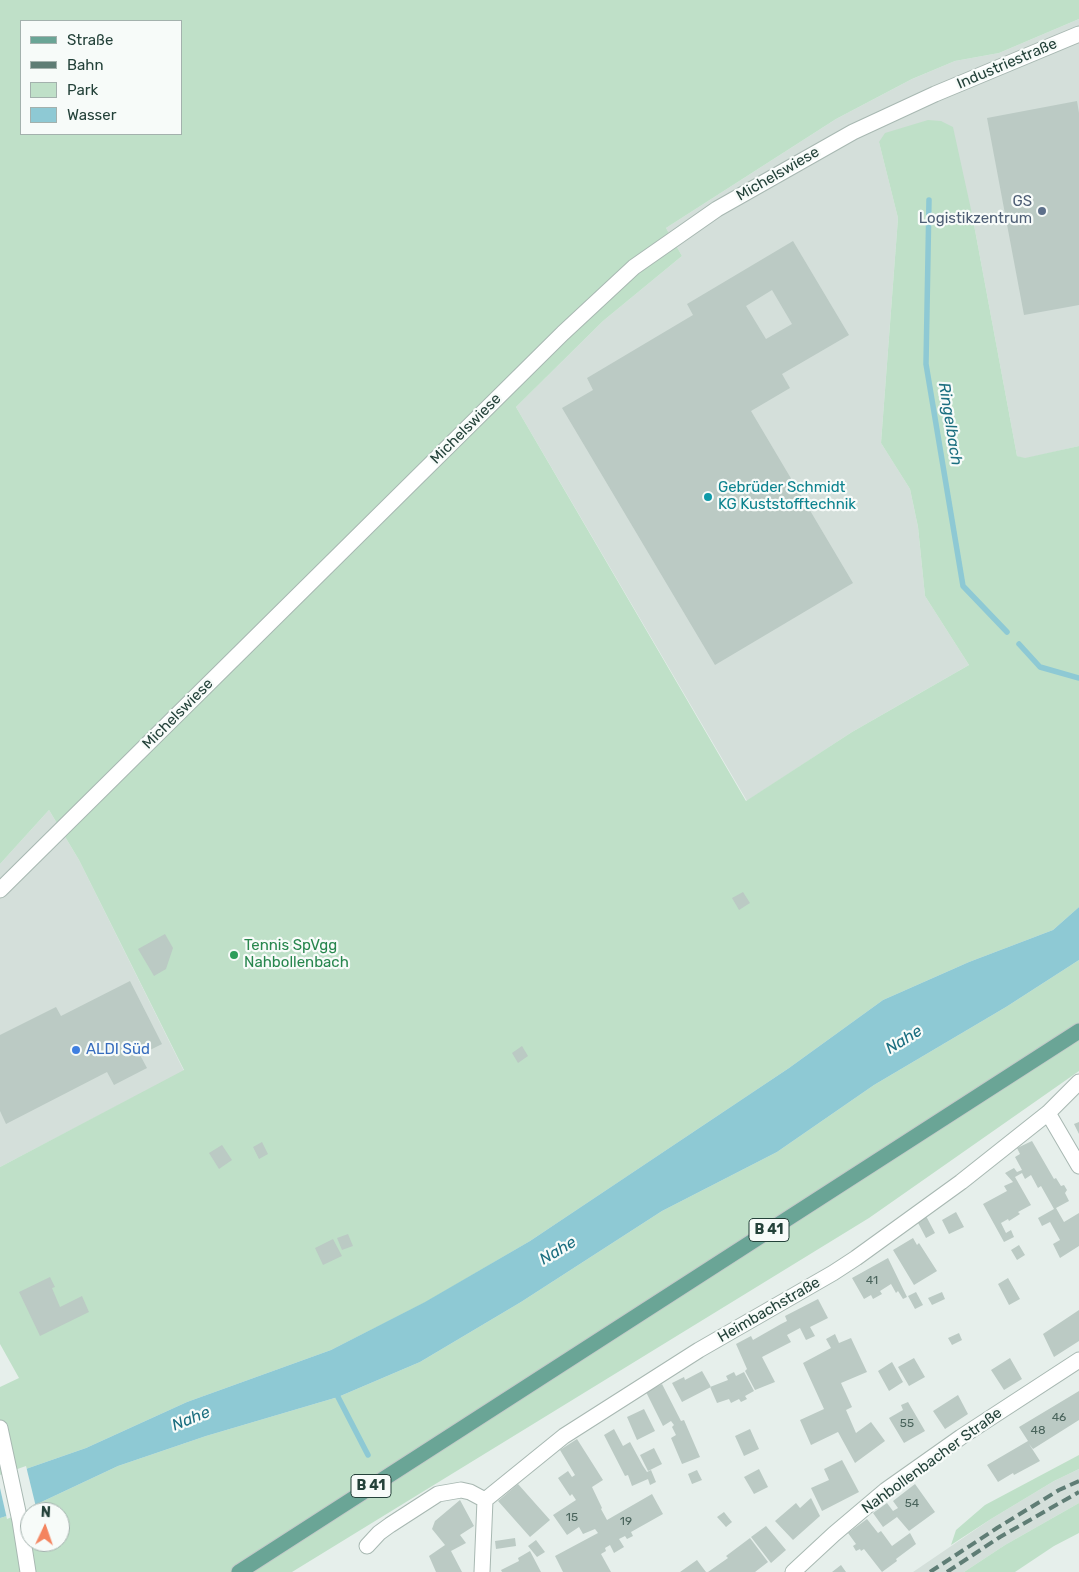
<!DOCTYPE html>
<meta charset="utf-8">
<style>
body{margin:0}
#map{position:relative;width:1079px;height:1572px;overflow:hidden;background:#e6efeb;font-family:Rubik,sans-serif}
canvas{display:block}
.legend{position:absolute;left:20px;top:20px;width:162px;height:115px;box-sizing:border-box;background:#f7fbf9;border:1px solid #a3b1ad;margin:0;padding:6px 9px;list-style:none;font-size:15px;color:#24423a}
.legend li{display:flex;align-items:center;gap:10px;height:25px}
.legend b{width:25px;border:1px solid #a3b1ad}
.north{position:absolute;left:20px;top:1502px;width:50px;height:50px;box-sizing:border-box;background:#f7fbf9;border:1px solid #a3b1ad;border-radius:50%;rotate:3deg;font-size:14px;font-weight:700;line-height:20px;text-align:center;color:#24423a}
.north::after{content:'';display:block;margin:auto;width:18px;height:22px;background:#f4845f;clip-path:polygon(50% 0,100% 100%,50% 72%,0 100%)}
</style>
<div id="map">
<canvas width="1079" height="1572"></canvas>
<ul class="legend">
<li><b style="height:6px;background:#6aa596"></b>Straße</li>
<li><b style="height:6px;background:#5f7d75"></b>Bahn</li>
<li><b style="height:14px;background:#bfe0c8"></b>Park</li>
<li><b style="height:14px;background:#8ec9d4"></b>Wasser</li>
</ul>
<div class="north">N</div>
</div>
<script>
const ctx = document.querySelector('canvas').getContext('2d');
ctx.lineJoin = 'round';
function fillPath(path, color) { ctx.fillStyle = color; ctx.fill(path, 'evenodd'); }
const toPath = rows => new Path2D(rows.map(r => 'M' + r).join(''));
function trace(path, color, width, dash) { ctx.strokeStyle = color; ctx.lineWidth = width; ctx.lineCap = dash ? 'butt' : 'round'; ctx.setLineDash(dash || []); ctx.stroke(path); }
function write(font, color, halo, rows, align = 'center') {
  ctx.font = font + ' Rubik,sans-serif'; ctx.lineWidth = 4.5; ctx.setLineDash([]); ctx.textBaseline = 'middle'; ctx.strokeStyle = halo; ctx.fillStyle = color; for (const [text, x, y, turn = 0] of rows) {
    ctx.save(); ctx.translate(x, y); ctx.rotate((+turn || 0) * Math.PI / 180); ctx.textAlign = isNaN(turn) ? turn : align; if (halo) ctx.strokeText(text, 0, 0); ctx.fillText(text, 0, 0); ctx.restore();
  }
}
const built = toPath([
 [1079,19,1079,446,1024,459,1017,456,972,214,879,142,898,218,881,443,910,489,918,527,925,596,969,665,852,732,747,801,516,407,603,321,682,256,666,228,836,119,912,79,955,61,999,53],
 [49,810,79,860,184,1071,0,1167,0,864],
 [1079,1469,1079,1503,1005,1545,964,1572,913,1572,991,1519,1054,1481]
]);
const green = toPath([
 [0,0,1079,0,1079,19,999,53,955,61,912,79,836,119,666,228,682,256,603,321,516,407,746,801,852,732,969,665,925,596,918,527,910,489,881,443,898,218,879,142,885,133,928,120,941,121,953,127,972,214,1017,456,1025,458,1079,446,1079,907,1053,930,969,962,883,1000,789,1068,530,1241,426,1302,331,1350,187,1402,86,1448,0,1478,0,1387,19,1378,0,1344,0,1167,184,1070,79,860,49,810,0,864],
 [21,21,181,21,181,134,21,134],
 [1079,960,1079,1071,869,1218,292,1572,0,1572,0,1518,20,1512,118,1466,206,1436,338,1397,420,1362,521,1302,662,1211,777,1152,874,1085,1006,1007],
 [30,1512,60,1512,60,1542,30,1542],
 [1079,1455,1079,1469,1054,1481,991,1519,951,1545,956,1530,985,1505],
 [1079,1503,1079,1533,1054,1546,1015,1572,964,1572,1005,1545]
]);
const water = toPath([
 [1079,907,1079,960,1006,1007,874,1085,777,1152,662,1211,521,1302,420,1362,338,1397,206,1436,118,1466,20,1512,0,1518,0,1478,86,1448,187,1402,331,1350,425,1302,530,1241,789,1068,883,1000,969,962,1053,930]
]);
const pier = toPath([
 [26,1466,36,1507,7,1519,0,1488,0,1475]
]);
const stream = toPath([
 [929,200,926,364,963,586,1007,632],
 [1019,644,1040,667,1079,678],
 [338,1397,368,1455]
]);
const building = toPath([
 [1077,101,1079,113,1079,305,1024,315,987,118],
 [793,241,849,335,782,374,790,388,751,411,853,583,715,665,562,408,593,390,587,378,693,315,687,304],
 [772,290,792,324,766,339,746,306],
 [743,892,750,903,739,910,732,898],
 [165,934,173,948,166,969,154,976,138,949],
 [130,981,162,1044,140,1055,147,1068,114,1085,107,1072,6,1124,0,1111,0,1035,56,1007,61,1016],
 [522,1046,528,1056,518,1063,512,1053],
 [1079,1122,1079,1134,1074,1124],
 [1032,1141,1054,1179,1056,1178,1061,1186,1064,1185,1067,1190,1065,1193,1069,1201,1056,1208,1064,1222,1079,1213,1079,1246,1060,1258,1053,1244,1060,1240,1050,1222,1042,1226,1038,1218,1054,1209,1041,1186,1038,1188,1031,1175,1025,1179,1022,1173,1015,1177,1031,1205,1018,1212,1020,1214,1009,1221,1008,1219,1001,1223,1006,1233,1011,1230,1014,1237,1004,1242,983,1204,1007,1191,1004,1186,1013,1182,1005,1173,1014,1168,1017,1172,1022,1170,1015,1157,1020,1154,1017,1148],
 [262,1142,268,1154,259,1159,253,1147],
 [222,1145,232,1160,219,1169,209,1153],
 [956,1212,964,1227,949,1234,942,1220],
 [926,1216,935,1233,926,1238,917,1221],
 [348,1234,353,1246,342,1250,337,1238],
 [913,1238,917,1245,919,1243,937,1271,914,1285,893,1250],
 [333,1239,342,1256,323,1265,315,1248],
 [1019,1245,1025,1255,1017,1260,1011,1250],
 [888,1258,907,1297,903,1299,898,1291,896,1293,891,1284,880,1291,882,1294,873,1299,871,1295,864,1299,852,1278],
 [50,1277,55,1287,52,1288,60,1307,82,1296,89,1312,40,1336,19,1292],
 [1008,1278,1020,1299,1009,1305,998,1284],
 [916,1292,923,1305,915,1309,908,1296],
 [942,1292,945,1299,932,1305,928,1298],
 [818,1299,828,1318,810,1327,815,1336,806,1340,800,1328,787,1335,791,1342,762,1357,775,1382,755,1390,745,1371,747,1369,736,1344,751,1336,753,1340,781,1324,787,1321,785,1316],
 [1079,1310,1079,1341,1054,1357,1043,1334],
 [959,1333,962,1340,952,1345,948,1338],
 [835,1334,839,1343,851,1338,867,1372,841,1383,852,1407,846,1410,856,1433,871,1422,885,1441,855,1463,838,1432,811,1445,800,1420,824,1409,803,1363,831,1348,826,1339],
 [914,1358,925,1377,909,1386,898,1367],
 [1010,1358,1022,1379,1004,1390,991,1370],
 [892,1362,903,1382,889,1391,878,1371],
 [702,1371,711,1387,682,1402,672,1383,684,1377,685,1380],
 [734,1372,736,1376,744,1372,754,1391,745,1396,747,1399,741,1402,739,1399,731,1403,729,1399,717,1403,710,1387,728,1380,726,1376],
 [662,1384,681,1421,684,1420,700,1457,682,1464,671,1438,676,1435,672,1427,674,1425,671,1421,663,1426,646,1392],
 [1079,1391,1079,1420,1033,1449,1029,1444,1040,1461,1014,1475,1013,1473,998,1482,987,1465,1028,1441,1019,1427],
 [958,1395,968,1414,945,1429,933,1411],
 [908,1402,925,1431,904,1443,889,1418,903,1410,901,1405],
 [644,1409,655,1431,637,1440,627,1417],
 [614,1429,623,1446,630,1442,643,1466,647,1472,651,1470,656,1482,650,1485,648,1479,632,1486,628,1475,625,1476,604,1435],
 [750,1429,759,1449,744,1456,735,1436],
 [577,1439,603,1480,592,1487,602,1508,601,1509,607,1520,652,1494,663,1514,631,1532,633,1536,627,1539,625,1536,619,1539,624,1547,614,1553,610,1545,605,1548,606,1551,601,1554,611,1572,563,1572,555,1556,598,1533,595,1529,583,1534,579,1527,567,1535,553,1515,576,1500,572,1494,570,1496,558,1478,568,1471,572,1477,575,1475,560,1450],
 [654,1448,662,1464,648,1471,640,1455],
 [842,1460,859,1492,822,1511,811,1488,829,1480,824,1469],
 [759,1469,768,1487,754,1494,744,1477],
 [697,1470,702,1480,692,1484,688,1474],
 [518,1484,550,1520,530,1537,498,1501],
 [915,1484,935,1512,909,1531,897,1517,883,1527,873,1513,887,1503,893,1511,898,1508,893,1501],
 [811,1498,820,1516,793,1540,775,1521,796,1503,800,1508],
 [460,1500,474,1526,460,1535,466,1543,451,1551,462,1572,436,1572,429,1556,445,1545,432,1529,435,1521],
 [724,1512,732,1522,726,1527,717,1517],
 [867,1519,878,1533,881,1531,892,1546,910,1533,916,1544,896,1559,897,1561,882,1572,864,1549,861,1551,860,1549,856,1551,853,1546,856,1544,848,1533],
 [766,1526,786,1550,771,1563,751,1537],
 [515,1538,516,1546,496,1549,495,1541],
 [750,1538,768,1562,755,1572,708,1572,728,1558,726,1556],
 [536,1540,545,1552,537,1557,528,1546],
 [530,1551,541,1572,502,1572,501,1570,519,1561,518,1558],
 [697,1560,706,1572,680,1572],
 [841,1565,846,1572,832,1572]
]);
const minor = toPath([
 [1048,1113,1079,1166],
 [367,1546,379,1533,390,1525,438,1494,461,1490,470,1492,485,1500],
 [482,1572,485,1500,564,1436,699,1350,833,1273,856,1258,961,1182,1048,1113,1079,1082],
 [793,1572,834,1534,886,1490,961,1437,1079,1360]
]);
const tertiary = toPath([
 [0,890,563,333,634,267,717,209,853,132,935,94,1079,34],
 [0,1428,20,1521,28,1572]
]);
const primary = toPath([
 [239,1572,1079,1031]
]);
const rail = toPath([
 [930,1572,997,1528,1059,1490,1079,1481],
 [947,1572,1000,1537,1079,1492]
]);
const markers = [
 [1042,211,5,"#5c6f8a"],
 [708,497,5,"#0f9aa8"],
 [234,955,5,"#2e9e5b"],
 [76,1050,5,"#3f7fe0"]
];
const numberNames = [
 ["41",872,1281],
 ["46",1059,1418],
 ["55",907,1424],
 ["48",1038,1431],
 ["54",912,1504],
 ["15",572,1518],
 ["19",626,1522]
];
const shields = [
 [769,1230,40],
 [371,1486,40]
];
const shieldNames = [
 ["B 41",769,1230],
 ["B 41",371,1486]
];
const streetNames = [
 ["Industriestraße",1007,64,-23],
 ["Michelswiese",778,174,-30],
 ["Michelswiese",466,429,-45],
 ["Michelswiese",178,714,-45],
 ["Heimbachstraße",769,1310,-30],
 ["Nahbollenbacher Straße",932,1461,-36]
];
const serviceNames = [
 ["GS",1032,202],
 ["Logistikzentrum",1032,219]
];
const cultureNames = [
 ["Gebrüder Schmidt",718,488],
 ["KG Kuststofftechnik",718,505]
];
const leisureNames = [
 ["Tennis SpVgg",244,946],
 ["Nahbollenbach",244,963]
];
const shopNames = [
 ["ALDI Süd",86,1050]
];
const waterNames = [
 ["Ringelbach",950,424,81],
 ["Nahe",904,1040,-32],
 ["Nahe",558,1251,-31],
 ["Nahe",191,1419,-22]
];
fillPath(built, '#d4dfda');
fillPath(green, '#bfe0c8');
fillPath(water, '#8ec9d4');
fillPath(pier, '#e6efeb');
trace(stream, '#8ec9d4', 5.5);
fillPath(building, '#bbcac4');
trace(minor, '#a8b8b2', 17);
trace(tertiary, '#a8b8b2', 17);
trace(primary, '#c2cac8', 17);
trace(minor, '#fff', 15);
trace(tertiary, '#fff', 15);
trace(primary, '#6aa596', 15);
trace(rail, '#5f7d75', 4, [10, 5]);
for (const [x, y, r, color] of markers) { const dot = new Path2D(); dot.arc(x, y, r, 0, 2 * Math.PI); ctx.fillStyle = color; ctx.fill(dot); trace(dot, '#f7fbf9', 2); }
write('12px', '#4a645c', null, numberNames);
for (const [x, y, w] of shields) { const box = new Path2D(); box.roundRect(x - w / 2, y - 11.5, w, 23, 4); ctx.fillStyle = '#f7fbf9'; ctx.fill(box); trace(box, '#24423a', 1); }
write('bold 14px', '#24423a', null, shieldNames);
write('15px', '#24423a', '#f7fbf9', streetNames);
write('15px', '#4e5e75', '#f7fbf9', serviceNames, 'right');
write('15px', '#0d838f', '#f7fbf9', cultureNames, 'left');
write('15px', '#27864d', '#f7fbf9', leisureNames, 'left');
write('15px', '#366cbe', '#f7fbf9', shopNames, 'left');
write('italic 16px', '#1c6f80', '#f7fbf9', waterNames);
</script>
